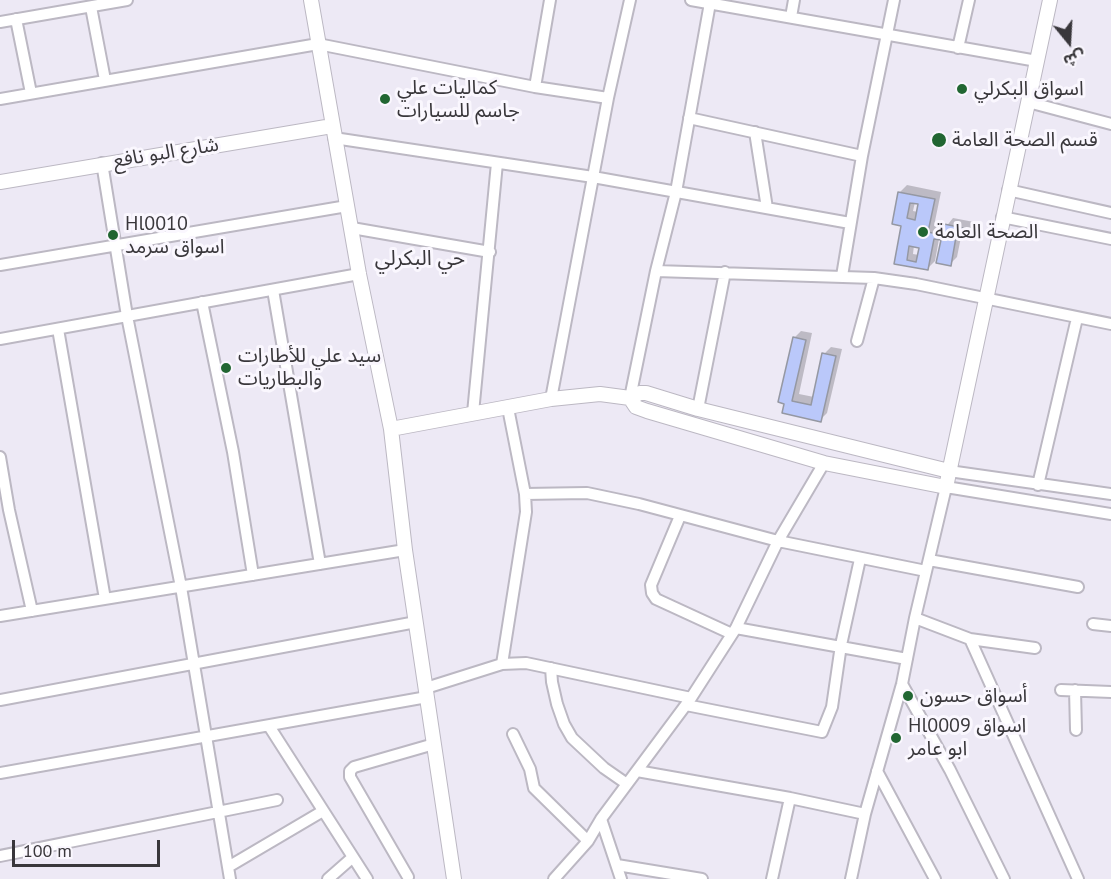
<!DOCTYPE html>
<meta charset="utf-8">
<style>
body{margin:0}
#map{position:relative;width:1111px;height:879px;overflow:hidden;background:#ede9f5;font-family:"PT Sans","Noto Sans Arabic",sans-serif}
canvas{display:block}
.north{position:absolute;left:1039px;top:12px;width:60px;height:60px;-webkit-text-stroke:4px #faf7fe;paint-order:stroke;rotate:162deg;font-size:16px;font-weight:700;line-height:24px;text-align:center;color:#39373b}
.north::after{content:'';display:block;margin:auto;width:21px;height:27px;background:#39373b;clip-path:polygon(50% 0,100% 100%,50% 72%,0 100%)}
.scale{position:absolute;left:12px;top:840px;width:148px;height:27px;box-sizing:border-box;border:3px solid #39373b;border-top:0;padding-left:8px;font-size:18px;line-height:21px;white-space:nowrap;color:#39373b;-webkit-text-stroke:4px #faf7fe;paint-order:stroke}
</style>
<div id="map">
<canvas width="1111" height="879"></canvas>
<div class="north">ش</div>
<div class="scale">100 m</div>
</div>
<script>
const ctx = document.querySelector('canvas').getContext('2d');
ctx.lineJoin = 'round';
function fillPath(path, color) { ctx.fillStyle = color; ctx.fill(path, 'evenodd'); }
const toPath = rows => new Path2D(rows.map(r => 'M' + r).join(''));
function trace(path, color, width, dash) { ctx.strokeStyle = color; ctx.lineWidth = width; ctx.lineCap = dash ? 'butt' : 'round'; ctx.setLineDash(dash || []); ctx.stroke(path); }
function write(font, color, halo, rows, align = 'center') {
  ctx.font = font + ' "PT Sans","Noto Sans Arabic",sans-serif'; ctx.lineWidth = 6; ctx.setLineDash([]); ctx.textBaseline = 'middle'; ctx.strokeStyle = halo; ctx.fillStyle = color; for (const [text, x, y, turn = 0] of rows) {
    ctx.save(); ctx.translate(x, y); ctx.rotate((+turn || 0) * Math.PI / 180); ctx.textAlign = isNaN(turn) ? turn : align; if (halo) ctx.strokeText(text, 0, 0); ctx.fillText(text, 0, 0); ctx.restore();
  }
}
const shadow = toPath([
 [907,185,941,192,934,226,945,228,953,218,974,222,972,230,965,237,961,237,957,257,950,264,942,239,939,239,935,261,928,268,895,262,903,225,900,192],
 [915,202,920,203,918,212,913,211],
 [914,245,921,246,919,255,913,254],
 [801,331,812,333,799,394,814,397,824,354,831,347,842,349,827,413,820,420,786,403,794,338]
]);
const building = toPath([
 [898,192,935,199,928,232,942,235,944,224,968,229,966,239,956,237,951,266,936,263,941,240,934,239,928,270,894,264,901,226,892,224,898,192],
 [910,203,918,204,915,220,907,218,910,203],
 [909,246,919,248,916,262,907,260,909,246],
 [793,337,806,340,792,401,811,405,822,353,836,356,821,422,782,413,784,404,778,402,793,337]
]);
const street = toPath([
 [691,0,1037,61],
 [91,7,105,80],
 [791,17,794,0],
 [16,19,31,93],
 [0,22,127,0],
 [958,48,969,0],
 [535,87,550,0],
 [0,99,318,44,535,87,608,98],
 [1028,102,1111,124],
 [689,118,862,156],
 [755,132,767,208],
 [334,138,593,177,850,223],
 [102,163,127,316,181,587,230,879],
 [1008,190,1111,213],
 [1002,217,1111,239],
 [352,228,490,252],
 [0,265,347,206],
 [656,271,874,278,916,284,1111,324],
 [842,276,862,156,894,0],
 [273,290,320,564],
 [202,302,233,452,253,575],
 [58,329,105,599],
 [0,339,359,274],
 [857,341,874,278],
 [630,398,656,271,676,192,710,3],
 [551,399,608,98,630,0],
 [698,409,725,272],
 [473,413,497,163],
 [0,457,9,510,32,611],
 [949,471,1111,494],
 [1038,485,1077,318],
 [525,494,587,493,639,504,778,541,926,571],
 [680,516,651,585,652,593,656,599,732,634],
 [929,560,1078,587],
 [0,616,405,550],
 [915,618,970,639,1035,648],
 [1093,624,1111,626],
 [736,628,907,659],
 [970,639,1078,879],
 [502,664,526,512,525,494,508,408],
 [551,668,552,682,557,704,564,724,572,738,604,768,627,784],
 [902,684,950,770,1004,879],
 [426,688,502,664,526,663,691,698],
 [1061,690,1111,692],
 [1075,690,1076,730],
 [0,700,416,622],
 [686,705,822,732,832,707,841,645,860,559],
 [269,726,367,879],
 [513,734,530,769,534,788,588,841],
 [637,771,790,798,865,814],
 [877,771,935,879],
 [0,773,427,697],
 [601,819,621,879],
 [0,856,277,800],
 [617,865,702,879],
 [228,867,323,811],
 [408,877,350,777,350,771,354,767,434,744],
 [328,879,353,857],
 [554,879,588,841,601,819,691,698,736,628,778,541,824,463],
 [772,879,790,798],
 [851,879,865,814,902,684,915,618,946,487,1111,514]
]);
const secondary = toPath([
 [311,0,359,274,391,429,405,550,454,879],
 [0,182,332,126],
 [630,398,636,407,647,411,824,463,946,487,1050,0],
 [391,429,551,399,600,394,630,398,640,393,646,393,698,409,949,471]
]);
const markers = [
 [962,89,6,"#216632"],
 [385,99,6,"#216632"],
 [939,140,8,"#216632"],
 [923,232,6,"#216632"],
 [113,235,6,"#216632"],
 [226,368,6,"#216632"],
 [908,696,6,"#216632"],
 [896,738,6,"#216632"]
];
const poiNames = [
 ["كماليات علي",397,88],
 ["جاسم للسيارات",397,111],
 ["اسواق البكرلي",974,89],
 ["قسم الصحة العامة",952,140],
 ["Hl0010",125,224],
 ["اسواق سرمد",125,247],
 ["الصحة العامة",935,232],
 ["سيد علي للأطارات",238,356],
 ["والبطاريات",238,379],
 ["أسواق حسون",920,696],
 ["Hl0009 اسواق",908,726],
 ["ابو عامر",908,749]
];
const streetNames = [
 ["شارع البو نافع",166,153,-9]
];
const neighbourhoodNames = [
 ["حي البكرلي",420,259]
];
fillPath(shadow, '#0003');
fillPath(building, '#bac8fa');
trace(building, '#9598a3', 1.5);
trace(street, '#bcb8c3', 14);
trace(secondary, '#bcb8c3', 16);
trace(street, '#fff', 10);
trace(secondary, '#fff', 14);
for (const [x, y, r, color] of markers) { const dot = new Path2D(); dot.arc(x, y, r, 0, 2 * Math.PI); ctx.fillStyle = color; ctx.fill(dot); trace(dot, '#faf7fe', 2); }
write('20px', '#39373b', '#faf7fe', poiNames, 'left');
write('20px', '#39373b', '#faf7fe', streetNames);
write('21px', '#39373b', '#faf7fe', neighbourhoodNames);
</script>
